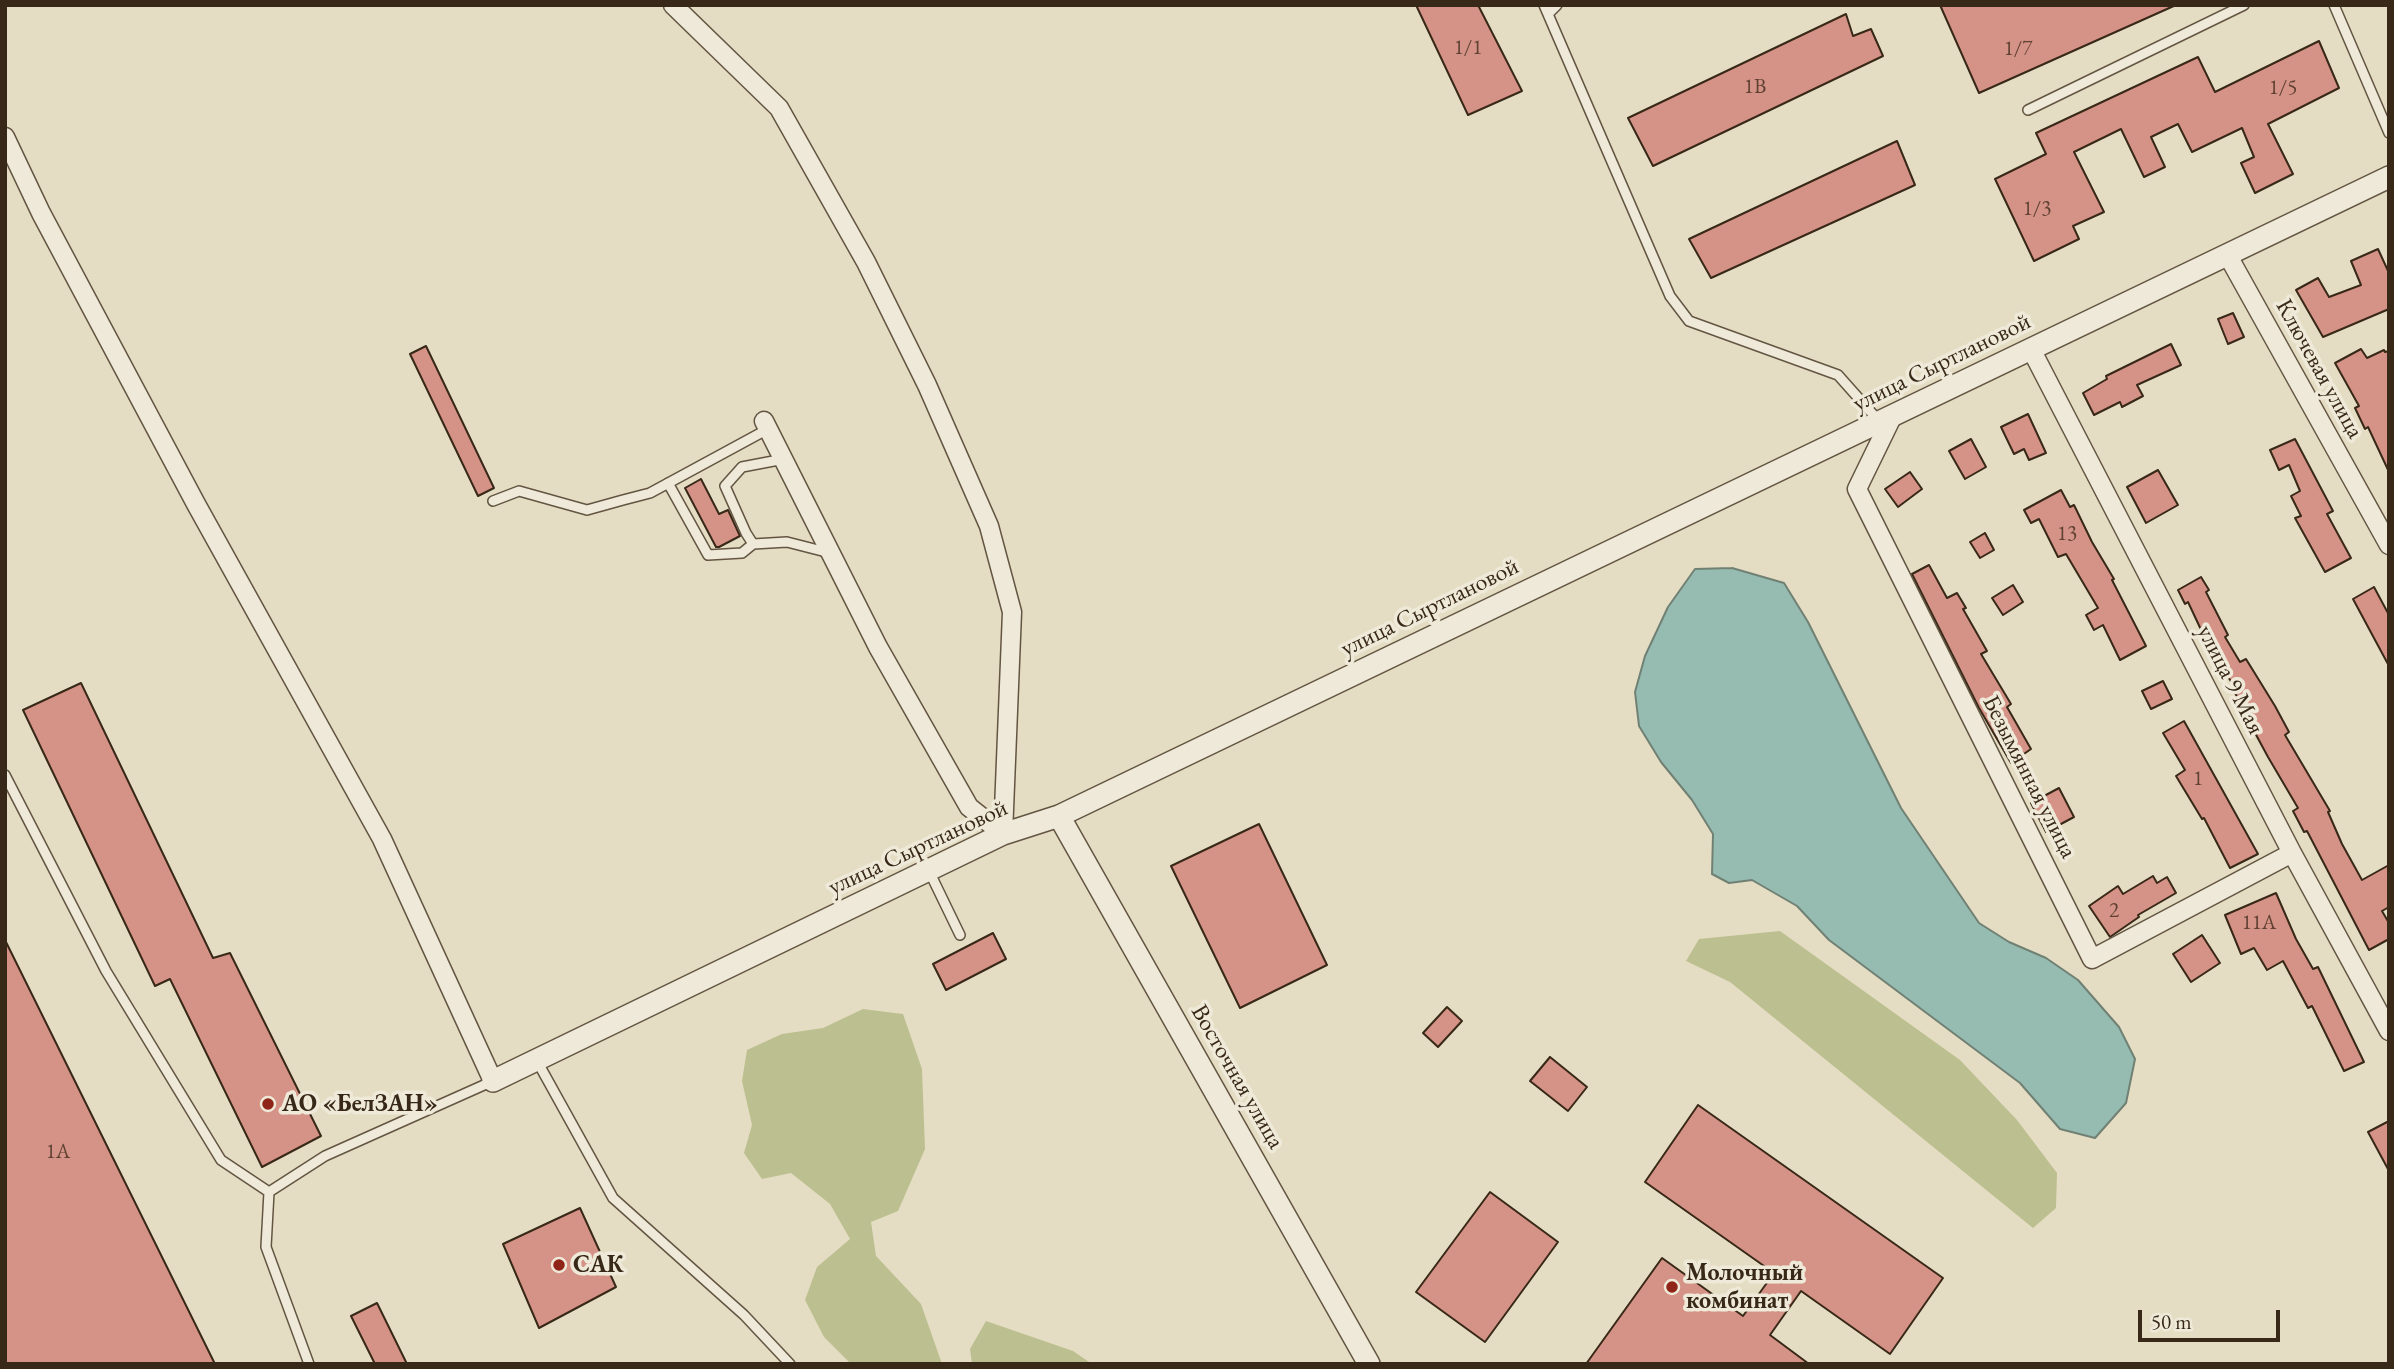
<!DOCTYPE html>
<meta charset="utf-8">
<style>
body{margin:0}
#map{position:relative;width:2394px;height:1369px;overflow:hidden;background:#e5ddc3;font-family:"EB Garamond",serif}
canvas{display:block}
.frame{position:absolute;inset:0;border:7px solid #382817;pointer-events:none}
.scale{position:absolute;left:2138px;top:1310px;width:142px;height:32px;box-sizing:border-box;border:4px solid #382817;border-top:0;padding-left:9px;font-size:21px;line-height:24px;white-space:nowrap;color:#382817;-webkit-text-stroke:5px #eee9d8;paint-order:stroke}
</style>
<div id="map">
<canvas width="2394" height="1369"></canvas>
<div class="frame"></div>
<div class="scale">50 m</div>
</div>
<script>
const ctx = document.querySelector('canvas').getContext('2d');
ctx.lineJoin = 'round';
function fillPath(path, color) { ctx.fillStyle = color; ctx.fill(path, 'evenodd'); }
const toPath = rows => new Path2D(rows.map(r => 'M' + r).join(''));
function trace(path, color, width, dash) { ctx.strokeStyle = color; ctx.lineWidth = width; ctx.lineCap = dash ? 'butt' : 'round'; ctx.setLineDash(dash || []); ctx.stroke(path); }
function write(font, color, halo, rows, align = 'center') {
  ctx.font = font + ' "EB Garamond",serif'; ctx.lineWidth = 7; ctx.setLineDash([]); ctx.textBaseline = 'middle'; ctx.strokeStyle = halo; ctx.fillStyle = color; for (const [text, x, y, turn = 0] of rows) {
    ctx.save(); ctx.translate(x, y); ctx.rotate((+turn || 0) * Math.PI / 180); ctx.textAlign = isNaN(turn) ? turn : align; if (halo) ctx.strokeText(text, 0, 0); ctx.fillText(text, 0, 0); ctx.restore();
  }
}
const green = toPath([
 [1780,931,1960,1060,2017,1120,2057,1173,2056,1208,2033,1228,1730,982,1686,961,1699,939],
 [863,1009,903,1014,922,1069,925,1149,898,1211,871,1222,876,1256,921,1304,942,1364,851,1364,824,1337,805,1300,817,1267,850,1239,830,1204,791,1173,762,1179,744,1153,752,1125,742,1081,747,1050,782,1034,823,1028],
 [986,1321,1073,1351,1092,1364,972,1364,970,1349]
]);
const water = toPath([
 [1732,568,1784,583,1808,622,1901,808,1979,923,2009,942,2046,958,2078,980,2119,1027,2135,1059,2126,1103,2095,1138,2060,1129,2020,1083,1829,940,1797,906,1752,880,1729,883,1712,874,1713,834,1692,800,1661,762,1639,726,1635,692,1645,656,1668,607,1695,569,1732,568]
]);
const building = toPath([
 [1416,5,1478,5,1522,91,1468,115,1416,5],
 [1940,5,2176,5,1979,93,1940,5],
 [1846,14,1853,36,1871,29,1883,56,1653,166,1628,118,1846,14],
 [2319,41,2339,88,2268,124,2293,174,2255,193,2241,163,2254,157,2242,128,2192,152,2178,124,2151,137,2165,167,2144,177,2121,129,2074,152,2104,212,2073,226,2079,239,2034,261,1995,179,2046,154,2036,133,2198,57,2215,92,2319,41],
 [1897,141,1915,185,1711,278,1689,239,1897,141],
 [2378,249,2389,273,2389,309,2323,337,2296,290,2318,278,2329,297,2361,285,2351,261,2378,249],
 [2233,313,2244,337,2228,344,2218,319,2233,313],
 [2171,344,2181,365,2137,385,2143,396,2122,407,2120,402,2094,415,2083,393,2107,379,2106,376,2171,344],
 [426,346,494,488,478,496,410,354,426,346],
 [2361,349,2367,358,2384,350,2385,352,2389,351,2389,472,2368,427,2365,429,2355,408,2359,406,2335,363,2361,349],
 [2028,414,2046,453,2029,460,2024,449,2014,454,2001,427,2028,414],
 [1971,439,1986,467,1965,479,1949,451,1971,439],
 [2295,439,2333,511,2327,514,2351,558,2325,572,2295,518,2301,516,2291,496,2300,491,2289,465,2279,470,2270,450,2295,439],
 [2158,470,2178,505,2146,523,2127,487,2158,470],
 [1910,472,1922,489,1898,507,1885,489,1910,472],
 [701,479,719,514,728,510,740,536,719,547,716,547,685,488,701,479],
 [2061,490,2070,507,2074,505,2092,542,2114,579,2112,580,2146,646,2120,660,2103,625,2094,630,2086,615,2098,608,2066,554,2058,557,2039,519,2031,523,2024,510,2061,490],
 [1985,533,1994,550,1980,558,1970,542,1985,533],
 [1929,565,1947,598,1957,593,1966,608,1963,609,1987,651,1981,654,2011,704,2007,707,2031,749,2011,763,1979,708,1912,574,1929,565],
 [2201,577,2209,590,2206,592,2228,635,2225,637,2240,662,2246,659,2275,706,2289,732,2285,735,2330,811,2328,812,2342,844,2362,880,2389,865,2389,907,2382,911,2389,923,2389,939,2369,950,2307,831,2304,832,2293,811,2298,808,2268,757,2248,720,2251,719,2233,690,2236,689,2211,651,2188,602,2185,604,2178,590,2201,577],
 [2013,585,2023,602,2003,615,1992,598,2013,585],
 [2374,587,2389,615,2389,666,2353,599,2374,587],
 [2163,681,2172,699,2151,709,2142,691,2163,681],
 [81,683,213,958,230,953,321,1136,262,1167,170,979,155,986,23,710,81,683],
 [2184,721,2258,854,2230,868,2204,818,2202,819,2176,776,2185,770,2163,733,2184,721],
 [2059,788,2074,817,2046,832,2031,803,2059,788],
 [1259,824,1327,965,1240,1008,1171,866,1259,824],
 [2153,876,2157,883,2167,877,2176,893,2138,915,2139,917,2110,937,2089,906,2118,886,2123,894,2153,876],
 [2276,893,2296,939,2313,969,2318,967,2364,1062,2344,1071,2312,1006,2308,1008,2283,961,2267,970,2254,948,2241,954,2225,915,2276,893],
 [993,933,1006,959,946,990,933,964,993,933],
 [2202,935,2220,963,2191,982,2173,954,2202,935],
 [5,940,215,1364,5,1364,5,940],
 [1447,1007,1462,1021,1438,1047,1423,1033,1447,1007],
 [1550,1057,1587,1087,1568,1111,1530,1081,1550,1057],
 [1698,1105,1943,1278,1890,1354,1801,1291,1770,1335,1809,1364,1586,1364,1662,1258,1743,1316,1774,1273,1645,1182,1698,1105],
 [2389,1121,2389,1171,2368,1132,2389,1121],
 [1490,1192,1558,1242,1485,1342,1416,1292,1490,1192],
 [580,1208,616,1287,539,1328,503,1244,580,1208],
 [377,1303,407,1364,375,1364,351,1316,377,1303]
]);
const service = toPath([
 [1544,5,1670,296,1689,321,1838,375,1878,420],
 [2334,5,2389,133],
 [1548,14,1557,5],
 [2028,110,2244,5],
 [784,459,742,467,725,486,746,533,753,544,787,542,830,553],
 [668,483,708,555,742,553,753,544],
 [493,501,519,491,587,510,623,500,650,493,768,429],
 [5,775,106,971,221,1160,269,1192,325,1156,493,1081],
 [929,871,960,935],
 [537,1061,613,1198,744,1315,790,1364],
 [269,1192,266,1247,309,1364]
]);
const minor = toPath([
 [673,5,779,108,866,262,927,385,989,526,1012,612,1003,834],
 [5,137,41,213,196,504,382,839,493,1081],
 [2227,254,2389,545],
 [2031,349,2292,853,2389,1031],
 [1893,415,1857,489,2092,959,2292,853],
 [764,421,878,647,969,807,1003,834]
]);
const tertiary = toPath([
 [1059,816,1369,1364],
 [493,1081,1003,834,1059,816,2389,177]
]);
const markers = [
 [268,1104,7,"#8f2418"],
 [559,1265,7,"#8f2418"],
 [1672,1287,7,"#8f2418"]
];
const numberNames = [
 ["1/1",1468,48],
 ["1/7",2018,49],
 ["1В",1755,87],
 ["1/5",2283,88],
 ["1/3",2037,209],
 ["13",2067,534],
 ["1",2198,779],
 ["2",2114,911],
 ["11А",2259,923],
 ["1А",58,1152]
];
const streetNames = [
 ["улица Сыртлановой",1942,363,-26],
 ["Ключевая улица",2319,369,61],
 ["улица Сыртлановой",1430,608,-26],
 ["улица 9 Мая",2230,680,63],
 ["Безымянная улица",2029,777,63],
 ["улица Сыртлановой",918,848,-25],
 ["Восточная улица",1237,1077,60]
];
const poiNames = [
 ["АО «БелЗАН»",282,1104],
 ["САК",573,1265],
 ["Молочный",1686,1273],
 ["комбинат",1686,1301]
];
fillPath(green, '#bcbf8f');
fillPath(water, '#96bcb2');
trace(water, '#708174', 2);
fillPath(building, '#d59286');
trace(building, '#382817', 2);
trace(service, '#635542', 12);
trace(minor, '#635542', 21);
trace(tertiary, '#635542', 24);
trace(service, '#eee9d8', 9);
trace(minor, '#eee9d8', 18);
trace(tertiary, '#eee9d8', 21);
for (const [x, y, r, color] of markers) { const dot = new Path2D(); dot.arc(x, y, r, 0, 2 * Math.PI); ctx.fillStyle = color; ctx.fill(dot); trace(dot, '#eee9d8', 2.5); }
write('21px', '#5f4233', null, numberNames);
write('24px', '#382817', '#eee9d8', streetNames);
write('bold 24px', '#382817', '#eee9d8', poiNames, 'left');
</script>
